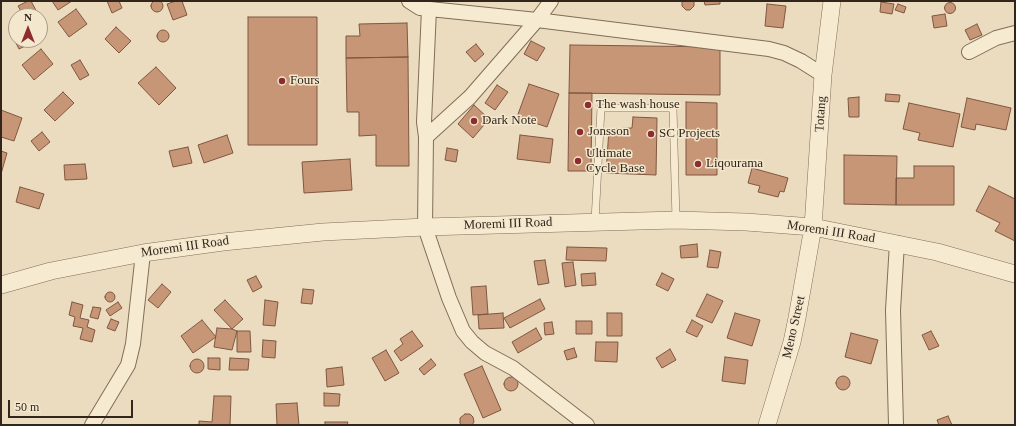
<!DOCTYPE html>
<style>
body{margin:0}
#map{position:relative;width:1016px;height:426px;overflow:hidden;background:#ebdcbf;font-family:"Times New Roman",serif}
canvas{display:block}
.frame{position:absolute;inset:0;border:2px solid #32261c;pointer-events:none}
.north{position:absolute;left:8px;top:8px;width:40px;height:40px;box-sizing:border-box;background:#f3e7ce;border:1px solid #a69a87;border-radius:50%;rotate:0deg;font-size:11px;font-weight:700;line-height:16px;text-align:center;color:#32261c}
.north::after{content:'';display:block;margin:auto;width:14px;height:18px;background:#8d2c2f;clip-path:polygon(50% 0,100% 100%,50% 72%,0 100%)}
.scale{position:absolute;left:8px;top:400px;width:125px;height:18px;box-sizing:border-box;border:2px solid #32261c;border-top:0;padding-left:5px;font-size:12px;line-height:14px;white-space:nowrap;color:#32261c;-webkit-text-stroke:3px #f3e7ce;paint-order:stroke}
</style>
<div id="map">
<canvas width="1016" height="426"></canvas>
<div class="frame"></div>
<div class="north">N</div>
<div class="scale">50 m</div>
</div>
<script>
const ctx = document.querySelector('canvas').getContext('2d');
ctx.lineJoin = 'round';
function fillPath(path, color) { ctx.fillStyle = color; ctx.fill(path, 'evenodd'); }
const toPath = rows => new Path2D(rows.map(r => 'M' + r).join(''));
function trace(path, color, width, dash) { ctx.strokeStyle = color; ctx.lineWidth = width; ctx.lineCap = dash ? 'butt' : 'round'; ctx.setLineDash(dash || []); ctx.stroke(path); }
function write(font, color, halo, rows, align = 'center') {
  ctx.font = font + ' "Times New Roman",serif'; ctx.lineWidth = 3; ctx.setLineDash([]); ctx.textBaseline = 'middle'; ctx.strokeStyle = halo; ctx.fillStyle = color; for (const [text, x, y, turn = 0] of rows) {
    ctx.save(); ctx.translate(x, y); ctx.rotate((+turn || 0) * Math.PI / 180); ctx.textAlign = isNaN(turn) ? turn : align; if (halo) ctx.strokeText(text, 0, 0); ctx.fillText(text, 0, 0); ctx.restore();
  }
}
const building = toPath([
 '151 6a6 6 0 1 1 12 0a6 6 0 1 1-12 0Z',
 [28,1,31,1,39,16,24,16,18,6,28,1],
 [52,1,72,1,58,10,52,1],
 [107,1,119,1,122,8,112,13,107,1],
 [176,1,182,1,187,15,173,20,167,4,176,1],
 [682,1,694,1,694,6,690,10,686,10,682,6,682,1],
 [704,1,720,1,720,4,705,5,704,1],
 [881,2,894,4,892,14,880,12,881,2],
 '944.5 8a5.5 5.5 0 1 1 11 0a5.5 5.5 0 1 1-11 0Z',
 [767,4,786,6,783,28,765,26,767,4],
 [898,4,906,7,904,13,895,10,898,4],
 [76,9,87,24,69,37,58,22,76,9],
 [945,14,947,26,934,28,932,16,945,14],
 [248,17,317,17,317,145,248,145,248,17],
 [40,18,47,32,40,36,40,18],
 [407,23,408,57,346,58,346,36,360,36,359,24,407,23],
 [977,24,982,35,970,40,965,30,977,24],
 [116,27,131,41,119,53,105,39,116,27],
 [16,28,16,40,30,40,31,43,19,49,10,31,16,28],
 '157 36a6 6 0 1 1 12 0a6 6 0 1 1-12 0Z',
 [531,41,545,48,537,61,524,54,531,41],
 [476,44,484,54,475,62,466,52,476,44],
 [570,45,720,47,720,95,569,93,570,45],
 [41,49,53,64,34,80,22,65,41,49],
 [408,57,409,166,376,166,376,135,359,136,359,112,347,112,346,58,408,57],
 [80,60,89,75,80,80,71,65,80,60],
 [156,67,176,88,159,105,138,83,156,67],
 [529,84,559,94,547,127,517,117,529,84],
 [497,85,508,92,495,110,485,103,497,85],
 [63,92,74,103,55,121,44,110,63,92],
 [569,93,592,93,591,171,568,171,569,93],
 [886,94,900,95,899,102,885,101,886,94],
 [859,97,859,117,849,117,848,98,859,97],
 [967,98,1011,108,1006,130,976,124,975,130,961,127,967,98],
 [686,102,717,103,717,175,686,175,686,102],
 [909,103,960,114,953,147,918,140,920,133,903,129,909,103],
 [474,105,489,119,473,138,458,124,474,105],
 [1,110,22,118,14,141,1,137,1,110],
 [633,117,657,118,656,175,606,173,609,129,632,128,633,117],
 [42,132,50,142,39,151,31,141,42,132],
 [227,135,233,153,204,163,198,145,227,135],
 [520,135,553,139,550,163,517,159,520,135],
 [188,147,192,163,173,167,169,151,188,147],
 [447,148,458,150,456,162,445,160,447,148],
 [1,151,7,153,1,174,1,151],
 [844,155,897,156,896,205,844,204,844,155],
 [350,159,352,190,304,193,302,162,350,159],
 [85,164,87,179,65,180,64,165,85,164],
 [914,166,954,166,954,205,896,205,896,178,914,178,914,166],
 [752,168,788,178,784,192,780,191,778,197,758,192,760,186,748,183,752,168],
 [989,186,1015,199,1015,241,995,231,1000,223,976,211,989,186],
 [20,187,44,194,39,209,16,202,20,187],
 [697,244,698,257,681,258,680,246,697,244],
 [567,247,607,248,606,261,566,260,567,247],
 [710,250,721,252,718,268,707,267,710,250],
 [545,260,549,283,538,285,534,261,545,260],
 [573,262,576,285,565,287,562,263,573,262],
 [595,273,596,285,582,286,581,274,595,273],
 [662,273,674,279,668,291,656,285,662,273],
 [256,276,262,287,253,292,247,280,256,276],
 [162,284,171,292,158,308,148,300,162,284],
 [486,286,488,314,473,315,471,287,486,286],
 [303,289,314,290,312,304,301,303,303,289],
 '105 297a5 5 0 1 1 10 0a5 5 0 1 1-10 0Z',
 [707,294,723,301,712,323,696,316,707,294],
 [540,299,545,309,510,328,504,318,540,299],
 [225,300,243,319,232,329,214,310,225,300],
 [265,300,278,302,275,326,263,325,265,300],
 [72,302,83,305,80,318,89,320,87,327,95,330,92,342,80,339,83,328,73,326,75,317,69,315,72,302],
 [118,302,122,308,110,316,106,310,118,302],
 [93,307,101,308,98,319,90,317,93,307],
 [503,313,504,328,479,329,478,315,503,313],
 [607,313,622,313,622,336,607,336,607,313],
 [735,313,760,320,752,346,727,338,735,313],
 [111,319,119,322,115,331,107,328,111,319],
 [202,320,216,337,193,353,181,336,202,320],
 [692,320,703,326,697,337,686,332,692,320],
 [576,321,592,321,592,334,576,334,576,321],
 [552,322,554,334,545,335,544,323,552,322],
 [217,328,232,329,237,331,232,350,214,347,217,328],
 [536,328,542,339,518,353,512,342,536,328],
 [237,331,250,331,251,352,237,352,237,331],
 [412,331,423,346,401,361,394,351,403,344,400,339,412,331],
 [931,331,939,346,929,350,922,335,931,331],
 [851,333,878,340,871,364,845,357,851,333],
 [263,340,276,341,275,358,262,357,263,340],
 [596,342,618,342,617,362,595,361,596,342],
 [574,348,577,357,567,360,564,351,574,348],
 [670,349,676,360,662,368,656,358,670,349],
 [386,350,399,373,385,381,372,358,386,350],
 [725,357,748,360,745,384,722,381,725,357],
 [208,358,220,358,220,370,208,369,208,358],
 [230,358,249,359,248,370,229,370,230,358],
 '190 366a7 7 0 1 1 14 0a7 7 0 1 1-14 0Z',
 [431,359,436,365,424,375,419,369,431,359],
 [482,366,501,410,483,418,464,374,482,366],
 [342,367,344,385,327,387,326,369,342,367],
 '836 383a7 7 0 1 1 14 0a7 7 0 1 1-14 0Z',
 '504 384a7 7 0 1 1 14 0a7 7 0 1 1-14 0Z',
 [324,393,340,394,339,406,324,406,324,393],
 [214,396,231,396,230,425,199,425,199,421,212,422,214,396],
 [297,403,299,425,277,425,276,404,297,403],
 [465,414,470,414,473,417,474,422,472,425,461,425,460,423,460,418,465,414],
 [948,416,952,425,939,425,937,420,948,416],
 [325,422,348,422,347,425,325,425,325,422]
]);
const service = toPath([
 [595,221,601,108,673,108,676,220]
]);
const minor = toPath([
 [409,1,420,8,537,20,769,49,784,53,801,61,823,75],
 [429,9,424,122,426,137,425,227,449,298,463,331,472,342,485,353,513,368,587,425],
 [969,52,996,38,1015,33],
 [426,137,470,97,537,20,551,1],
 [92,425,128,365,133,344,143,253],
 [896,425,893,310,897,243]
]);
const tertiary = toPath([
 [1,285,51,271,143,253,223,242,323,232,425,227,676,220,746,222,813,227,937,252,1015,274],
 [767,425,792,342,797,318,813,227,823,75,832,1]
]);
const markers = [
 [282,81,4,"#8d2c2f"],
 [588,105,4,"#8d2c2f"],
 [474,121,4,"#8d2c2f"],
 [580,132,4,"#8d2c2f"],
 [651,134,4,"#8d2c2f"],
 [578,161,4,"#8d2c2f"],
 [698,164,4,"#8d2c2f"]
];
const poiNames = [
 ["Fours",290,81],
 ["The wash house",596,105],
 ["Dark Note",482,121],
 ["Jonsson",588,132],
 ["SC Projects",659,134],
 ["Ultimate",586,154],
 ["Cycle Base",586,169],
 ["Liqourama",706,164]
];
const streetNames = [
 ["Totang",821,114,-86],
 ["Moremi III Road",508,224,-2],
 ["Moremi III Road",831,232,9],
 ["Moremi III Road",185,247,-8],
 ["Meno Street",794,327,-77]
];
fillPath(building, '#c79676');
trace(building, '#7f5740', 1);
trace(service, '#826d58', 8);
trace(minor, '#826d58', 16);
trace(tertiary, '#826d58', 18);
trace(service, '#f6ead1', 7);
trace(minor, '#f6ead1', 14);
trace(tertiary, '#f6ead1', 17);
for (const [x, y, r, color] of markers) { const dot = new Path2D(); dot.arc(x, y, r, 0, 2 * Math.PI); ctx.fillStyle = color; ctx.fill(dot); trace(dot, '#f3e7ce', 1.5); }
write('13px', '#32261c', '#f3e7ce', poiNames, 'left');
write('13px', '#32261c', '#f3e7ce', streetNames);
</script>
